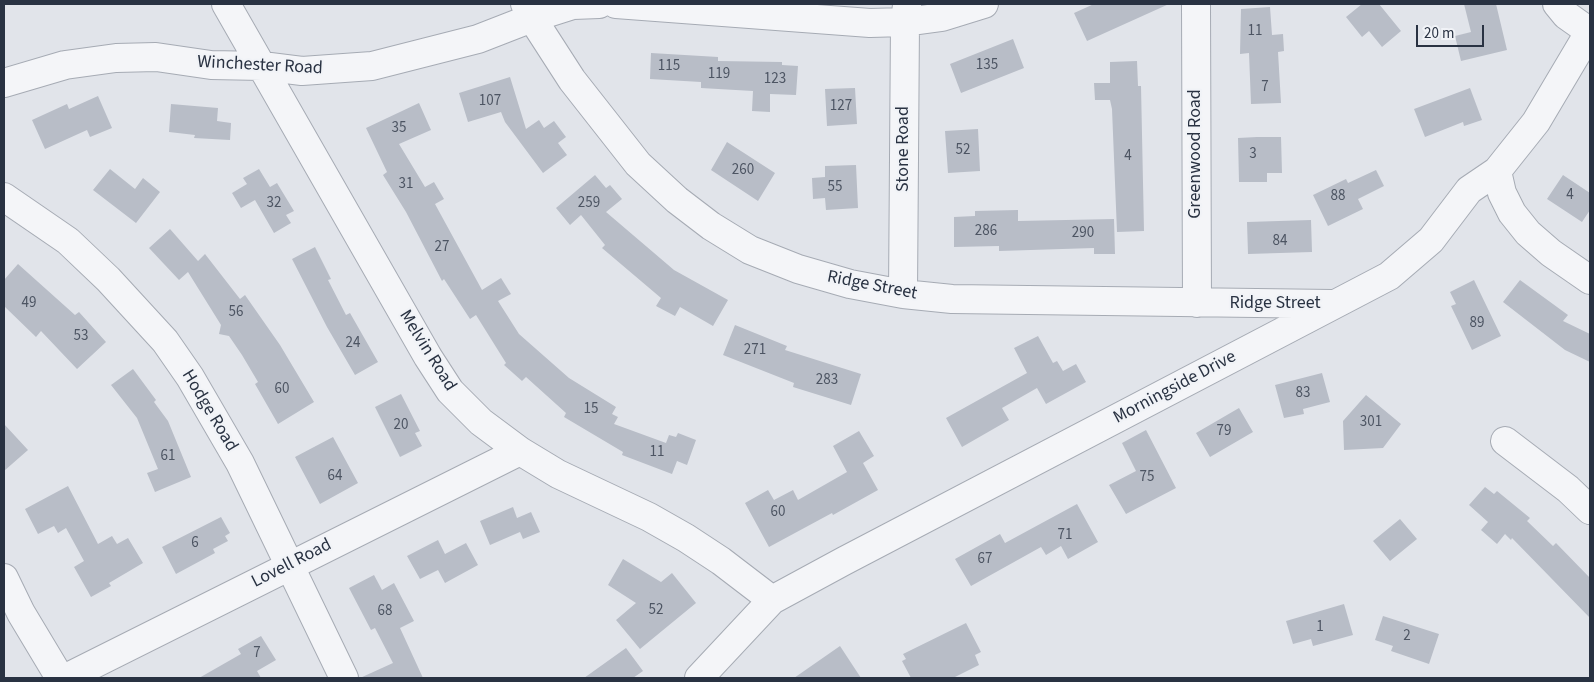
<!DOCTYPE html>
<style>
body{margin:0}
#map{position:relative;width:1594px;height:682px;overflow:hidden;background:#e1e4ea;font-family:"Source Sans 3",sans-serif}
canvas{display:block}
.frame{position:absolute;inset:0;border:5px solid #293242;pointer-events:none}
.scale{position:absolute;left:1416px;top:25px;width:68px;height:22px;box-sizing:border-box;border:2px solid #293242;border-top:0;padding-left:6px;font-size:15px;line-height:18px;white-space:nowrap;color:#293242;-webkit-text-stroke:4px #f1f3f7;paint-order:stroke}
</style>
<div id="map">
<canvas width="1594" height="682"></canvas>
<div class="frame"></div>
<div class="scale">20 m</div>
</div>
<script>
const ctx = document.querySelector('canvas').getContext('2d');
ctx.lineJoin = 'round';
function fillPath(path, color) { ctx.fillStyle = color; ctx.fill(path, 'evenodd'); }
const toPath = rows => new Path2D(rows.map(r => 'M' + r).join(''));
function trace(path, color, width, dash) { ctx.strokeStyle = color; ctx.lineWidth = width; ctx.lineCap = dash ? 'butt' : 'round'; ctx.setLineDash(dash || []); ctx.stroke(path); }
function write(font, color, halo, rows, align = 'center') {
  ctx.font = font + ' "Source Sans 3",sans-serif'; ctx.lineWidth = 4.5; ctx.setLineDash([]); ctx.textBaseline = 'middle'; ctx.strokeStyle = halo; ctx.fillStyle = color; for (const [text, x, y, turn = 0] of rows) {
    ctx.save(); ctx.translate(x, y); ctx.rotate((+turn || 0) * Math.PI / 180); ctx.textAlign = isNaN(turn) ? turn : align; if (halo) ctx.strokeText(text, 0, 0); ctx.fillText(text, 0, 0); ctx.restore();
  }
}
const building = toPath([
 [1094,4,1169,4,1087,41,1074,13],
 [1362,4,1379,4,1401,31,1382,47,1369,31,1362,37,1346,17],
 [1464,4,1496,4,1507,50,1461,61,1455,36,1471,32],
 [1270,7,1272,35,1283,34,1284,51,1278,52,1281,103,1251,104,1249,53,1240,54,1241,9],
 [1013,39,1024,68,961,93,950,64],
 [651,53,718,57,718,61,782,62,782,65,798,66,796,95,770,94,770,112,752,111,753,91,701,88,701,82,650,79],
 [1137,61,1138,86,1141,86,1144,231,1117,232,1112,109,1110,100,1095,100,1094,83,1110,83,1110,62],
 [510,77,526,129,539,120,544,128,554,121,566,137,558,143,567,155,543,173,505,122,501,112,468,122,459,93],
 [855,88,857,124,827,126,825,89],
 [1470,88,1482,120,1464,126,1463,122,1425,137,1414,109],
 [98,96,112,128,90,137,87,130,45,149,32,120,67,104,69,109],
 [419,103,431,130,399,144,425,187,434,182,444,199,435,204,482,290,501,278,511,294,498,301,519,334,569,378,616,407,612,414,618,417,614,424,666,443,669,435,676,437,678,433,696,440,687,465,677,461,672,474,622,455,623,452,564,417,566,413,526,377,522,381,504,365,506,363,476,315,470,319,444,279,442,281,406,212,383,175,387,172,366,128],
 [171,104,218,108,217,121,231,123,230,140,194,138,195,135,169,132],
 [978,129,980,171,948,173,945,131],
 [1257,137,1281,137,1282,173,1267,173,1267,182,1239,182,1238,138],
 [727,142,775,173,758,201,711,170],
 [856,165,858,208,826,210,825,198,813,199,812,178,825,177,825,166],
 [110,169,135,189,143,178,160,192,136,223,93,190],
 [259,169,270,187,277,183,294,211,286,215,291,223,274,233,255,200,241,208,232,193,247,184,243,178],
 [1376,170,1384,186,1358,199,1363,209,1328,226,1313,195,1346,179,1348,183],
 [595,175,606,188,610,185,622,199,606,212,674,270,728,300,713,326,680,307,675,316,656,306,661,298,602,248,605,245,581,215,570,225,556,208],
 [1563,175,1590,193,1590,210,1582,222,1547,199],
 [1018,210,1018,221,1114,219,1115,254,1094,254,1094,248,999,251,999,246,954,247,954,217,975,216,975,211],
 [1311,220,1312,252,1248,254,1247,222],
 [170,229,198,261,205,254,240,299,245,295,280,345,314,402,278,424,255,384,258,382,242,355,229,336,219,334,221,325,188,272,179,280,149,248],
 [315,247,331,279,328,280,346,315,350,313,378,362,355,375,327,327,292,259],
 [18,264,75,315,79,312,106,342,77,369,41,331,36,337,4,306,4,280],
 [1474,280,1501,336,1472,350,1451,306,1456,304,1450,292],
 [1520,280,1568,315,1563,321,1590,334,1590,362,1565,350,1503,302],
 [735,325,787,346,785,350,861,374,851,405,793,387,794,383,723,355],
 [1038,336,1053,363,1057,361,1063,371,1076,364,1086,382,1046,404,1037,388,1002,408,1009,420,962,447,946,418,1027,373,1014,348],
 [133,369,156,400,154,402,168,421,191,477,155,492,147,473,158,469,137,418,111,385],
 [1322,373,1330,402,1303,409,1304,414,1284,418,1275,385],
 [401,394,420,431,415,433,422,446,400,457,375,407],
 [1366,395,1401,424,1383,448,1344,450,1343,421],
 [1239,408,1253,432,1210,457,1196,433],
 [4,424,28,450,4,471],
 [1146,430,1176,488,1126,514,1109,485,1136,471,1122,443],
 [859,431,874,456,863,463,878,490,833,515,832,513,769,547,745,503,768,490,774,500,793,490,798,500,847,472,833,446],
 [333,437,358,483,320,504,295,457],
 [68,486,98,544,112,536,117,544,128,538,143,563,109,583,111,586,91,597,74,567,84,561,66,528,58,533,54,526,38,534,25,509],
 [1485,487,1494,494,1497,491,1530,518,1527,521,1553,546,1556,543,1590,578,1590,618,1512,538,1511,540,1505,534,1497,544,1481,530,1488,522,1469,505],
 [1077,504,1098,542,1068,559,1061,546,1046,555,1041,547,971,586,955,559,1000,534,1005,543],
 [513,507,517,518,531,512,540,532,523,539,520,532,490,545,480,521],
 [221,517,230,533,225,536,228,541,213,549,215,553,176,574,162,547],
 [1400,519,1417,539,1390,561,1373,541],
 [438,540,445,554,466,543,478,565,445,583,438,570,420,579,407,556],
 [623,559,661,582,672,573,696,603,640,649,616,620,636,603,608,585],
 [374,575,382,590,394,583,414,621,400,628,423,678,360,678,393,663,375,628,371,630,349,588],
 [1344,604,1353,635,1313,646,1311,639,1293,644,1286,621],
 [1383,616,1439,634,1429,664,1391,651,1393,646,1375,640],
 [966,623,981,652,975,655,979,665,953,678,911,678,902,661,906,659,903,654],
 [261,636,276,660,257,671,261,678,199,678,241,654,238,649],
 [840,646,861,678,794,678],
 [626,648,643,671,633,678,584,678]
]);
const minor = toPath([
 [226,4,428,357,450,391,481,422,520,451,558,474,649,517,686,538,721,561,772,600],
 [525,4,532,18,572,80,638,164,677,200,711,226,750,250,798,269,850,284,903,294,952,299,1332,304],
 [616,4,870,23,905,22,942,17,984,4],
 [1196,4,1197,303],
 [1557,4,1566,15,1590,32],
 [4,83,65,65,116,58,156,57,211,65,262,66,302,71,372,66,478,39,532,18,573,5,599,4],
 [1497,171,1502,193,1512,213,1528,233,1551,253,1590,280],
 [4,197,68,241,108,279,165,341,190,377,240,463,344,678],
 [903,294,905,22,907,5],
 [1505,441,1568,489,1590,510],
 [4,578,21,613,60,678],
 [66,678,520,451],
 [699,678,772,600,844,561,1389,276,1431,240,1469,190,1497,171,1536,122,1590,31]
]);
const numberNames = [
 ["11",1255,32],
 ["135",987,66],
 ["115",669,67],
 ["119",719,75],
 ["123",775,80],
 ["7",1265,88],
 ["107",490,102],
 ["127",841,107],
 ["35",399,129],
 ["52",963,151],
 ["3",1253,155],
 ["4",1128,157],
 ["260",743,171],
 ["31",406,185],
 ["55",835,188],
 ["4",1570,196],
 ["88",1338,197],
 ["32",274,204],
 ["259",589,204],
 ["286",986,232],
 ["290",1083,234],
 ["84",1280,242],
 ["27",442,248],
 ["49",29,304],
 ["56",236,313],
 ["89",1477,324],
 ["53",81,337],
 ["24",353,344],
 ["271",755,351],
 ["283",827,381],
 ["60",282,390],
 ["83",1303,394],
 ["15",591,410],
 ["301",1371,423],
 ["20",401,426],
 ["79",1224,432],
 ["11",657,453],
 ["61",168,457],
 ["64",335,477],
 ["75",1147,478],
 ["60",778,513],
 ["71",1065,536],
 ["6",195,544],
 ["67",985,560],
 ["52",656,611],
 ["68",385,612],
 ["1",1320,628],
 ["2",1407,637],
 ["7",257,654]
];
const streetNames = [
 ["Winchester Road",260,66,3],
 ["Stone Road",904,149,-90],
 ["Greenwood Road",1196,154,-90],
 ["Ridge Street",872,286,11],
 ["Ridge Street",1275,304],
 ["Melvin Road",427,351,58],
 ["Morningside Drive",1175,388,-28],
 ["Hodge Road",209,411,59],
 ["Lovell Road",292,564,-27]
];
fillPath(building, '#b8bdc7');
trace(minor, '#a6abb4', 30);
trace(minor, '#f4f5f8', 28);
write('15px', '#4d5563', null, numberNames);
write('18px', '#293242', '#f1f3f7', streetNames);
</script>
